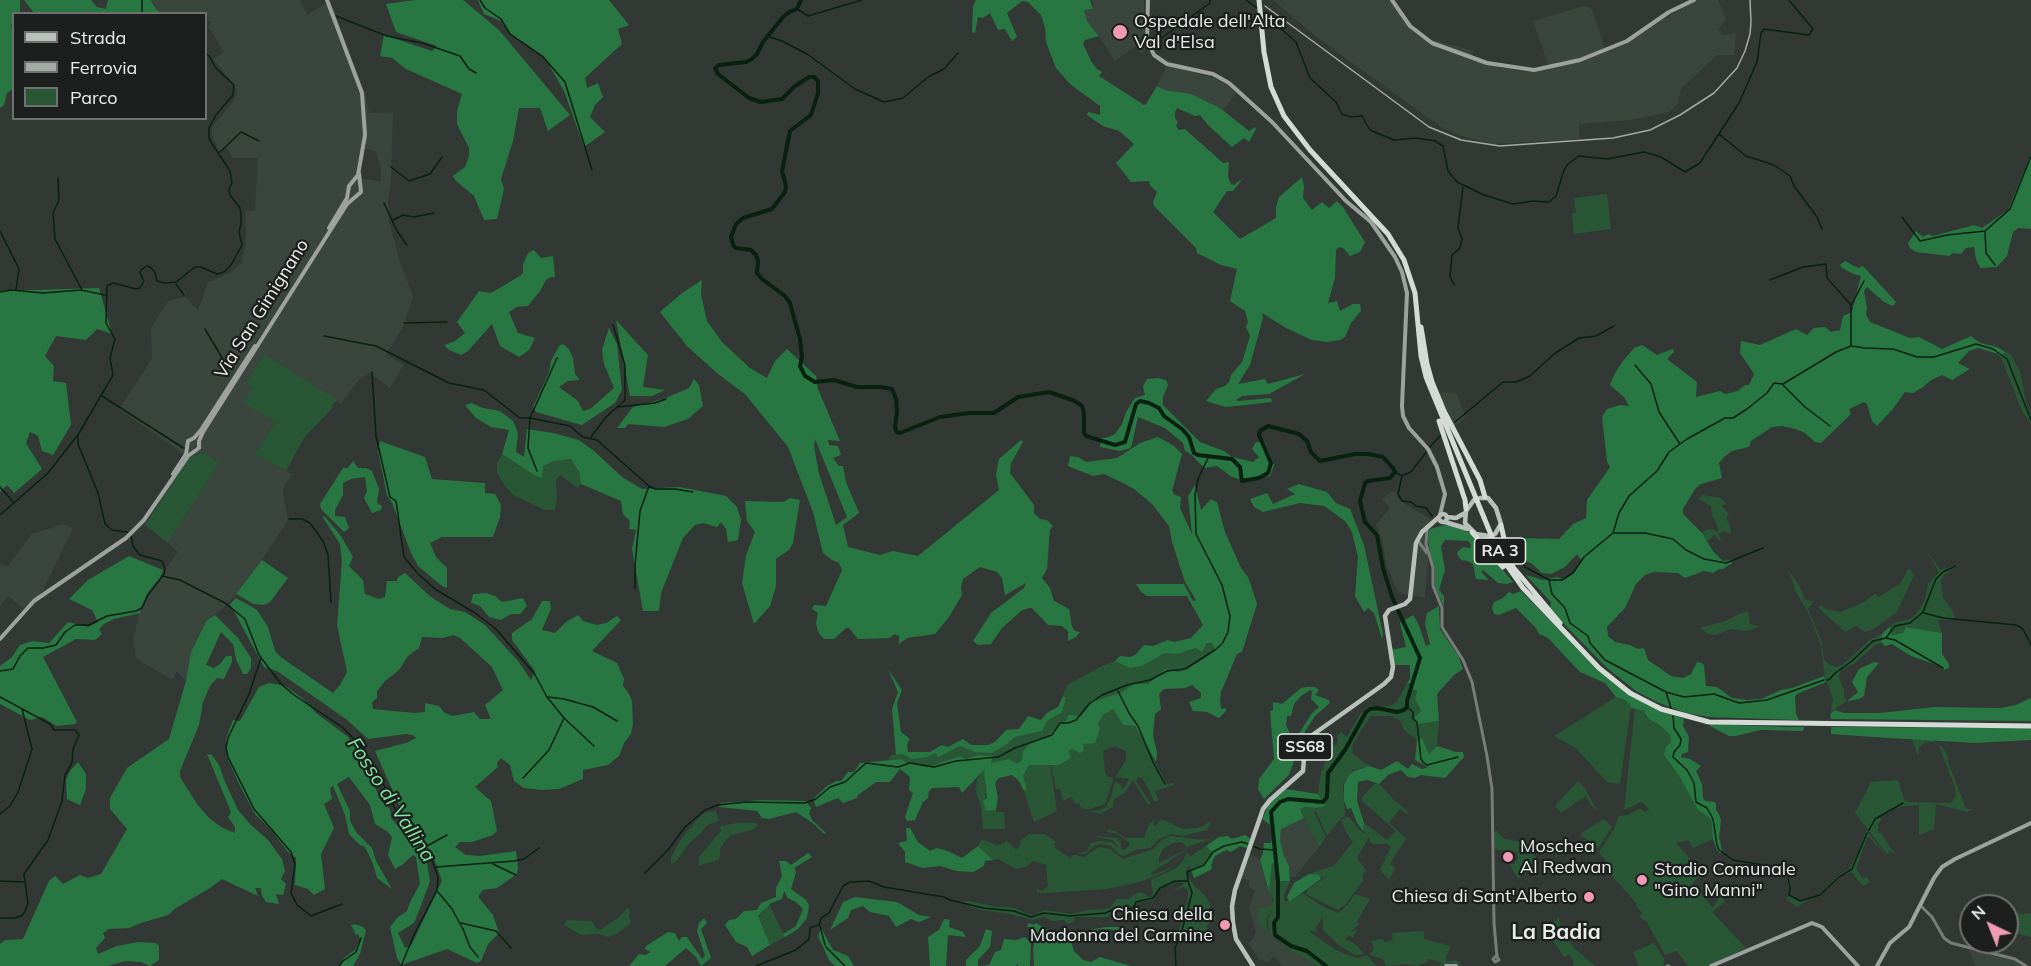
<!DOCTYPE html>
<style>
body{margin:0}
#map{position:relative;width:2031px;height:966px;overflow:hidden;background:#323934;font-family:Mulish,sans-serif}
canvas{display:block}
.legend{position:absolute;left:12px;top:12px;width:195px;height:108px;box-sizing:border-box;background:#1c1f1d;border:2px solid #6e716f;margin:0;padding:8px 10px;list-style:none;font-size:18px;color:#e9edea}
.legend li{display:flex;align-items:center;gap:12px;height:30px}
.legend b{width:30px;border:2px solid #6e716f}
.north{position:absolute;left:1959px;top:894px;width:60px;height:60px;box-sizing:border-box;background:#1c1f1d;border:2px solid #6e716f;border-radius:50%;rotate:317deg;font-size:16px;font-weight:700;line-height:24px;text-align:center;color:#e9edea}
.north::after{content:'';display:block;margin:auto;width:21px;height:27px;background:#f19ab3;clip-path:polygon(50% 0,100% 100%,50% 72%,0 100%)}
</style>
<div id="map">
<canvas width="2031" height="966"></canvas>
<ul class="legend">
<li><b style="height:8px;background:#b9c0bb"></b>Strada</li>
<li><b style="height:8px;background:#a5aaa6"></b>Ferrovia</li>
<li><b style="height:16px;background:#295736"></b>Parco</li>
</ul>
<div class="north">N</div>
</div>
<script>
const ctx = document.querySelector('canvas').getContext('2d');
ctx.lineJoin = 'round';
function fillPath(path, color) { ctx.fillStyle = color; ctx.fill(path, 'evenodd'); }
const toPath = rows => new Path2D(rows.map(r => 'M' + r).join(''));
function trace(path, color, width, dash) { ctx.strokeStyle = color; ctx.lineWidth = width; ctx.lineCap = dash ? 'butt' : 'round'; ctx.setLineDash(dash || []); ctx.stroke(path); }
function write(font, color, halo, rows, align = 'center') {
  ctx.font = font + ' Mulish,sans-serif'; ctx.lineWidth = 4.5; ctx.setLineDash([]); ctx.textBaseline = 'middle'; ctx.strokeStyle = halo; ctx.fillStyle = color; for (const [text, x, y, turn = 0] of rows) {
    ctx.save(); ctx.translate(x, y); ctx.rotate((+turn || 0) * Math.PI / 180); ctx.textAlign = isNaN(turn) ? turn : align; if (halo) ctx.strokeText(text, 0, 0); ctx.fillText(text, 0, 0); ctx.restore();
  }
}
const built = toPath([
 [150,0,300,0,307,15,330,1,366,96,369,113,393,112,391,178,388,202,389,220,399,259,413,297,403,327,386,355,404,364,390,388,369,373,358,381,341,404,264,354,246,383,253,387,275,422,255,454,292,474,283,488,283,494,288,520,262,560,236,594,222,609,211,617,191,652,186,681,177,671,172,680,136,658,133,639,141,607,148,592,178,552,168,543,219,463,203,452,189,458,119,409,152,359,151,328,168,301,186,297,198,310,208,282,230,273,241,263,246,242,246,211,255,210,258,158,233,158,227,148,219,151,212,135,212,127,232,103,237,94,235,86,213,59,224,52,208,26,212,22,206,19,206,14,159,13],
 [365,149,376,151,381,169,381,181,361,179,360,175],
 [1093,0,1144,0,1144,35,1146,47,1142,55,1135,46,1115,61,1095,30,1087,21,1084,10,1093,9],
 [1273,0,1394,0,1411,25,1431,39,1474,51,1468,58,1487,65,1525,72,1536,72,1550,69,1533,21,1584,6,1590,7,1593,12,1606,52,1637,37,1662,20,1697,0,1718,0,1726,19,1718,30,1723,35,1736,33,1734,55,1717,55,1681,89,1678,103,1669,112,1630,120,1579,124,1579,139,1493,144,1455,134,1441,127,1315,36],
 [1167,66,1212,77,1227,85,1236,93,1224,110,1191,94,1165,90,1157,86],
 [1456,392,1466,417,1455,426,1438,393],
 [1395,491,1399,500,1433,521,1434,526,1430,529,1425,598,1399,593,1387,567,1382,539,1376,525,1390,507,1382,499,1390,492],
 [64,524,73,528,41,594,24,609,8,596,0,606,0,563,7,567,32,534],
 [1304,818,1319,847,1295,877,1290,876,1289,866,1284,856,1280,841,1281,828],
 [1247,851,1260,860,1267,887,1273,896,1271,906,1259,908,1263,931,1268,930,1284,946,1317,966,1282,966,1274,956,1268,962,1259,959,1248,943,1253,939,1256,931,1249,908,1255,891,1249,886,1249,880,1238,877],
 [1968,949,2015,959,2026,966,1976,966]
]);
const green = toPath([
 [1607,194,1611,229,1574,234,1572,213,1576,212,1574,198],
 [2005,352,2010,353,2020,372,2026,402,2031,416,2031,423,2022,411,2001,357],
 [264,354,337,400,332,405,333,407,304,438,286,471,255,454,275,422,244,403,253,388,246,383],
 [203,452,219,463,168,543,145,525,189,458],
 [502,454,534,475,541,477,542,466,554,461,571,459,579,472,581,484,578,488,560,475,556,480,557,498,555,510,545,510,513,495,505,486,497,473,497,463],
 [1703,495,1720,498,1726,503,1722,506,1729,514,1726,517,1731,529,1730,534,1724,531,1718,534,1722,541,1718,540,1715,534,1708,541,1703,537,1702,533,1708,529,1717,531,1719,529,1712,515,1711,506,1698,499],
 [1927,552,1941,570,1957,565,1958,566,1944,575,1941,581,1943,598,1952,610,1956,620,1938,620,1942,633,1907,627,1903,633,1892,635,1889,627,1896,622,1910,619,1917,613,1925,600,1928,584,1939,572],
 [1909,568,1914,575,1897,612,1875,628,1865,632,1856,626,1845,632,1821,610,1819,606,1820,605,1826,609,1841,612,1864,602,1875,594,1879,597,1900,584],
 [1789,571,1799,585,1805,600,1813,601,1808,609,1822,643,1824,660,1829,664,1836,667,1842,665,1870,640,1882,634,1882,643,1875,645,1855,663,1841,670,1839,677,1844,691,1844,698,1847,701,1831,712,1833,699,1825,677,1821,645,1809,614,1796,592],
 [1748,611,1750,624,1758,626,1756,628,1746,631,1731,629,1715,635,1708,634,1700,628,1726,621,1739,614],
 [1212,643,1216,648,1205,658,1187,669,1179,672,1165,669,1148,684,1133,684,1122,692,1092,702,1081,716,1066,721,1058,725,1048,736,1031,742,1022,760,1017,764,991,763,993,757,977,755,966,759,959,756,928,767,906,763,902,759,889,760,889,757,892,755,901,754,906,757,936,753,938,756,960,746,975,752,991,752,1007,744,1015,737,1042,730,1047,721,1062,712,1066,698,1063,696,1067,685,1102,666,1115,661,1130,668,1142,666,1165,653,1178,654],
 [1407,683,1417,689,1415,699,1421,712,1417,723,1439,721,1437,746,1429,754,1422,738,1417,740,1404,730,1400,720,1391,716,1371,716,1353,743,1352,753,1369,766,1353,770,1343,784,1345,816,1341,818,1327,836,1316,811,1314,812,1326,837,1319,847,1300,809,1305,807,1316,808,1326,806,1318,794,1321,772,1334,746,1338,742,1337,736,1341,732,1347,737,1360,714,1370,706,1388,706,1396,703],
 [1616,697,1623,699,1630,704,1631,707,1620,784,1607,782,1577,749,1554,736],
 [1635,708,1645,711,1645,715,1649,719,1661,726,1670,735,1671,742,1664,755,1681,779,1698,810,1711,819,1713,839,1693,848,1688,840,1676,843,1703,873,1692,883,1713,908,1720,894,1725,902,1712,912,1746,948,1708,966,1688,966,1677,951,1665,955,1647,922,1640,917,1642,913,1636,906,1637,904,1612,876,1610,875,1609,870,1611,868,1599,852,1614,829,1619,816,1628,815,1636,810,1641,809,1646,812,1649,809,1642,802,1624,810],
 [1113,709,1123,725,1135,726,1167,784,1174,783,1174,785,1155,791,1159,800,1154,802,1149,789,1142,778,1138,777,1136,781,1151,804,1148,805,1133,780,1125,793,1114,799,1113,807,1100,814,1093,812,1080,813,1100,810,1106,807,1111,797,1115,782,1121,785,1122,789,1125,787,1129,779,1116,777,1126,759,1126,751,1115,746,1103,751,1105,772,1108,777,1113,777,1112,783,1105,804,1090,809,1082,809,1079,803,1076,804,1071,797,1063,801,1060,789,1056,789,1051,765,1059,765,1071,758,1067,751,1088,742,1103,715],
 [1912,739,1932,740,1943,748,1948,757,1948,762,1965,806,1967,809,1972,809,1967,812,1936,804,1934,829,1919,835,1919,805,1904,806,1894,809,1880,817,1881,821,1878,823,1878,833,1881,833,1895,854,1890,851,1887,854,1855,813,1871,782,1898,780,1904,799,1908,802,1949,803,1952,802,1956,795,1955,787,1939,746,1934,742,1925,742,1919,748,1918,756],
 [1029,764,1050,765,1057,811,1034,822,1024,791,1027,789,1023,776],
 [985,769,986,811,996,810,996,812,1004,812,1005,829,983,829,981,806,976,792,977,779],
 [1578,781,1586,790,1597,811,1591,805,1586,796,1561,813,1555,806],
 [1374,784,1379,784,1394,800,1408,811,1407,814,1400,809,1389,823,1406,838,1390,864,1395,868,1389,880,1380,870,1391,847,1387,844,1373,844,1370,842,1369,837,1357,858,1366,870,1363,874,1363,881,1345,905,1338,910,1306,894,1308,889,1325,878,1309,874,1332,866,1333,867,1353,842,1348,835,1341,820,1346,817,1350,818,1359,830,1369,836,1363,831,1364,823,1387,840,1396,831,1362,801,1362,797],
 [716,811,719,821,707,825,702,832,687,845,677,861,671,864,671,858,681,839,697,820,704,813],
 [1154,819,1153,824,1155,827,1159,821,1164,820,1183,829,1197,828,1204,826,1210,821,1211,823,1207,830,1182,836,1172,834,1159,839,1150,848,1135,850,1124,856,1120,855,1111,846,1100,844,1094,846,1085,854,1077,854,1087,851,1091,843,1099,841,1111,842,1120,848,1113,840,1097,837,1097,836,1117,838,1121,844,1121,849,1124,850,1129,846,1129,842,1115,833,1107,832,1108,830,1115,831,1125,838,1144,838,1148,826],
 [1604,819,1612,827,1598,848,1580,834],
 [737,823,756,823,758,826,749,831,731,835,726,840,721,847,719,860,698,866,699,857,721,831,720,826],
 [1866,830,1888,857,1868,836,1856,868,1863,879,1867,877,1870,882,1863,886,1851,872,1842,876,1821,895,1806,901,1797,907,1786,899,1789,896,1788,878,1790,878,1791,885,1790,894,1800,900,1819,895,1839,875,1849,869,1858,853],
 [1497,831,1504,839,1517,841,1533,849,1536,858,1525,874,1520,876,1519,880,1509,864,1514,864,1518,859,1517,852,1494,849,1494,832],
 [1029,834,1045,834,1056,842,1054,844,1055,848,1070,858,1074,855,1084,857,1099,847,1110,849,1123,859,1153,849,1162,840,1171,836,1204,840,1214,838,1186,847,1182,842,1173,843,1163,849,1159,857,1159,863,1186,850,1151,873,1152,875,1176,866,1158,875,1139,882,1106,889,1044,893,1037,892,1037,889,1042,891,1048,886,1046,865,1033,861,1026,867,1016,869,998,859,993,860,978,846,981,840,988,841,996,846,1004,843,1006,840,1016,850,1021,844,1020,841],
 [1206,846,1212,852,1208,860,1191,870,1189,866,1187,868,1186,873,1195,887,1204,894,1211,906,1209,909,1216,918,1206,926,1212,935,1205,939,1178,933,1183,920,1181,916,1188,900,1188,891,1184,887,1173,891,1184,884,1180,881,1160,889,1153,900,1137,903,1135,911,1131,913,1117,911,1107,917,1075,917,1073,922,1068,924,1064,920,1053,921,1044,917,1033,920,1010,914,981,910,964,904,964,902,968,901,998,907,1012,907,1028,914,1034,915,1044,910,1072,914,1087,910,1109,909,1117,899,1129,899,1139,892,1145,894,1148,897,1151,897,1153,893,1151,880,1176,868,1183,861,1187,852,1190,857],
 [1272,863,1276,863,1275,880,1290,881,1284,895,1284,900,1289,902,1302,893,1324,907,1339,913,1348,904,1355,894,1370,899,1357,922,1359,924,1351,932,1357,930,1353,938,1349,935,1345,939,1355,944,1364,954,1355,955,1339,945,1323,930,1323,917,1316,927,1316,931,1314,932,1311,930,1310,932,1334,949,1353,957,1359,958,1367,955,1376,966,1317,966,1284,946,1269,931,1268,920,1272,908,1266,920,1268,930,1263,931,1258,916,1259,908,1271,906,1273,902,1273,896,1269,892],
 [769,904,785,937,770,945,758,917],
 [627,908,630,910,629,916,631,923,618,933,608,937,598,934,581,935,564,925,567,920,592,921,596,928,600,930,618,918],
 [2016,910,2017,913,2023,914,2031,913,2031,937,2007,931,2007,911],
 [1559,917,1562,934,1566,940,1567,939,1575,949,1595,966,1573,966,1574,962,1569,954,1564,957,1546,930],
 [1424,931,1424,939,1451,946,1446,957,1446,962,1456,960,1462,966,1451,963,1440,966,1441,962,1428,959,1426,963,1419,964,1419,966,1405,964,1386,966,1383,959,1370,955,1374,948,1371,941,1383,939,1384,942,1393,940,1392,933,1371,934],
 [1654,943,1664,959,1664,964,1663,966,1639,966,1633,952]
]);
const forest = toPath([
 [0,0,20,0,20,13,14,14,13,23,11,24,14,38,13,89,7,93,4,105,0,108],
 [24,0,91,0,97,7,106,9,108,0,150,0,159,13,34,13],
 [415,0,463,0,499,30,570,115,548,131,540,108,519,108,513,141,501,179,504,189,497,219,484,220,474,196,455,180,453,176,465,167,469,156,469,148,457,124,457,111,462,94,406,69,392,58,380,56,384,35,432,51,437,46,396,32,386,4],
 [478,0,609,0,629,25,618,29,622,44,585,78,587,88,598,83,603,97,595,105,590,117,605,132,584,147,564,91,544,56,508,32,501,21,484,14],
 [976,0,1090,0,1093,9,1084,10,1087,21,1099,36,1085,40,1083,44,1091,61,1096,68,1102,72,1099,76,1144,105,1146,104,1157,86,1165,90,1191,94,1220,108,1249,131,1255,127,1256,129,1249,142,1244,138,1232,147,1208,125,1200,115,1195,116,1177,108,1175,112,1175,118,1178,122,1176,126,1179,130,1185,129,1223,163,1229,162,1228,177,1231,184,1234,185,1240,180,1241,181,1233,191,1227,191,1213,212,1240,239,1276,218,1276,207,1279,197,1302,177,1304,186,1303,198,1312,210,1322,202,1329,208,1337,201,1343,207,1365,242,1360,252,1350,256,1343,248,1339,247,1336,250,1335,278,1328,303,1337,301,1340,311,1353,304,1360,304,1361,311,1351,323,1345,337,1340,340,1327,342,1312,340,1286,328,1262,313,1263,318,1250,365,1238,384,1265,379,1268,384,1305,374,1269,394,1242,396,1236,400,1238,401,1271,398,1272,402,1226,407,1206,401,1216,389,1225,386,1229,382,1231,375,1242,362,1250,336,1246,327,1248,322,1245,311,1230,301,1237,269,1221,265,1197,253,1196,248,1154,206,1153,202,1157,192,1150,185,1149,181,1131,182,1116,163,1134,144,1119,131,1103,126,1087,115,1088,112,1100,115,1100,106,1070,84,1056,68,1046,42,1045,28,1041,15,1028,2,1022,1,1007,13,1017,37,1012,41,1005,29,998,30,990,13,983,18,978,17,975,33,972,32,973,6],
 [2031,154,2031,229,2018,228,2013,232,2007,256,1997,267,1980,268,1976,259,1974,247,1966,248,1961,254,1953,253,1949,256,1916,252,1910,248,1908,243,1916,231,1923,237,1928,234,1933,236,1974,225,1982,228,2008,210],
 [534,250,541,258,553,256,555,277,551,277,546,280,540,291,528,306,517,307,509,312,518,333,535,338,529,350,519,357,500,346,492,324,468,351,461,355,449,350,444,345,455,341,465,333,457,322,479,291,491,293,518,277,523,273,523,264,528,253],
 [1845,261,1858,268,1863,266,1896,302,1893,306,1884,302,1867,287,1864,291,1867,307,1866,315,1870,322,1910,338,1919,337,1942,349,1971,336,1980,343,1997,347,2005,352,2001,357,1998,354,1978,348,1969,351,1958,363,1970,369,1952,380,1942,375,1931,380,1923,387,1913,393,1905,392,1892,410,1877,426,1872,421,1867,404,1864,402,1849,409,1851,414,1821,443,1815,442,1805,433,1796,429,1782,426,1772,427,1751,441,1749,447,1732,451,1724,457,1719,463,1722,478,1701,484,1695,489,1683,509,1683,514,1702,533,1713,551,1723,561,1731,560,1732,563,1723,569,1719,569,1713,573,1704,571,1685,578,1678,573,1654,572,1645,575,1636,584,1625,608,1607,627,1608,636,1615,642,1630,645,1638,649,1644,648,1648,660,1671,676,1683,678,1691,674,1697,662,1702,663,1704,665,1706,686,1717,687,1732,698,1747,700,1761,699,1781,690,1792,688,1824,676,1826,682,1797,694,1795,697,1796,714,1799,720,1709,717,1686,713,1657,702,1636,691,1606,667,1564,624,1550,607,1551,602,1526,575,1543,580,1557,577,1562,579,1573,573,1582,561,1577,554,1565,567,1551,574,1542,573,1531,563,1519,559,1517,556,1518,552,1513,545,1520,538,1559,539,1573,524,1586,518,1587,500,1610,467,1607,461,1602,417,1607,409,1620,405,1629,406,1624,397,1610,385,1614,375,1622,362,1634,348,1642,345,1657,355,1673,349,1674,352,1667,359,1697,382,1696,397,1720,391,1725,394,1738,391,1745,385,1749,385,1754,374,1740,353,1741,341,1760,345,1796,329,1807,335,1814,328,1825,327,1831,332,1840,330,1843,316,1852,312,1861,276,1854,274,1842,268,1840,265],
 [702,280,701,295,707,321,722,342,750,368,767,378,775,361,787,349,816,376,818,389,840,441,828,440,829,445,838,446,841,455,833,458,839,466,843,466,846,482,859,513,843,525,848,547,880,555,893,551,918,556,999,490,996,474,999,459,1021,440,1023,442,1011,463,1010,473,1034,505,1034,513,1040,519,1047,520,1053,526,1050,530,1047,569,1042,578,1050,588,1054,601,1069,609,1072,627,1075,631,1080,632,1076,637,1068,641,1068,631,1062,626,1048,625,1032,608,1029,608,1021,611,1002,628,991,644,978,645,973,641,991,613,1024,588,1026,583,1005,595,1002,578,997,572,980,567,963,579,961,586,962,595,949,617,935,634,907,638,899,644,899,636,894,634,890,638,858,639,849,628,846,628,834,639,824,639,818,632,816,623,818,613,812,609,814,605,826,606,842,570,839,563,832,560,823,553,813,512,788,447,745,394,718,374,687,346,660,312,682,293],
 [815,439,847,517,836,525,819,474,814,446],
 [99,288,112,334,97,329,86,340,56,336,45,356,54,366,53,381,66,383,71,425,53,455,42,451,38,436,30,432,26,443,42,469,14,493,7,485,0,492,0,291],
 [616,320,648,355,643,387,665,390,652,396,630,396],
 [609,328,617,344,622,390,615,403,582,425,536,412,533,407,549,372,551,361,559,346,563,344,569,349,573,358,575,374,580,380,568,381,559,387,578,401,583,411,590,409,614,388,604,364,602,350],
 [1158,378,1166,380,1168,385,1163,397,1163,405,1200,442,1224,451,1232,457,1253,462,1259,457,1252,449,1256,442,1265,443,1274,465,1270,476,1239,479,1232,477,1217,466,1204,468,1191,454,1185,451,1183,443,1165,428,1138,417,1131,448,1120,451,1100,447,1101,438,1106,438,1115,434,1122,424,1126,412,1135,398,1145,395,1143,386,1147,379],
 [694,379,699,385,703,406,688,419,664,427,628,424,625,428,617,428,633,407,663,399,689,388],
 [471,403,483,408,500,411,513,421,518,433,516,452,524,457,527,429,553,433,579,440,594,451,622,477,642,489,679,487,726,496,737,507,741,520,738,540,728,542,726,529,721,522,717,527,703,523,695,525,683,538,661,593,659,611,643,611,632,549,636,530,629,529,630,521,623,514,621,501,581,484,579,472,571,459,554,461,543,466,542,478,534,475,502,454,509,430,491,427,476,418,465,405],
 [1158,437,1174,446,1182,454,1172,491,1175,495,1181,497,1180,508,1192,534,1188,496,1195,485,1201,510,1211,499,1217,502,1225,532,1241,568,1248,577,1257,604,1242,652,1237,654,1221,692,1220,700,1221,709,1226,708,1226,711,1219,718,1207,712,1193,711,1189,702,1201,698,1201,693,1192,685,1185,688,1164,689,1159,694,1161,709,1155,714,1153,735,1157,753,1156,762,1135,726,1123,725,1113,709,1103,715,1098,724,1100,728,1095,743,1083,744,1084,750,1080,753,1072,749,1068,751,1071,758,1059,765,1029,765,1023,776,1027,789,1024,791,1019,781,1012,775,999,778,995,783,998,798,996,810,986,811,983,801,987,798,984,770,962,793,959,787,932,788,929,791,928,798,923,802,915,820,907,821,905,817,913,793,909,790,910,777,900,769,890,782,876,782,858,795,857,798,843,803,838,798,816,807,813,799,827,786,836,781,841,781,848,772,854,772,860,763,902,759,906,763,928,767,960,756,966,759,977,755,993,756,991,763,1009,759,1017,764,1022,760,1023,751,1031,742,1048,736,1058,725,1066,721,1069,715,1081,716,1092,702,1122,692,1133,684,1148,684,1165,669,1179,672,1187,669,1205,658,1215,649,1212,643,1206,644,1202,652,1196,648,1178,654,1165,653,1142,666,1130,668,1115,661,1120,656,1130,657,1135,655,1144,645,1153,646,1168,640,1174,642,1191,638,1203,625,1187,596,1147,596,1141,592,1136,584,1184,584,1193,601,1196,600,1185,582,1172,542,1169,526,1152,504,1134,489,1121,482,1104,474,1093,476,1068,466,1070,456,1078,457,1086,462,1117,458,1140,443],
 [380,441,425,457,432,479,485,483,485,493,495,494,501,505,500,517,493,537,442,537,430,543,436,557,447,568,447,588,442,586,418,566,411,553,392,503,387,495,378,451],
 [353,461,358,468,366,468,372,471,379,489,377,503,382,506,381,510,372,513,364,498,367,491,365,477,351,479,343,483,343,495,335,510,335,516,345,517,349,528,344,532,321,509,320,504,343,468,348,468],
 [1299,484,1327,492,1336,503,1350,509,1364,545,1383,634,1382,639,1374,613,1368,608,1364,612,1355,596,1358,557,1352,532,1345,521,1324,506,1300,503,1263,512,1254,507,1250,499,1267,493,1273,504,1295,494,1287,489],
 [790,498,800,500,793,543,789,550,776,559,776,586,770,606,754,624,742,583,746,555,755,532,747,521,745,501,783,502],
 [322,516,325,517,341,536,353,557,349,566,363,580,365,594,379,599,385,597,387,581,397,581,398,577,405,573,431,597,450,609,465,612,485,625,518,661,531,680,535,671,512,640,512,633,532,619,542,601,550,601,551,609,542,630,555,633,566,622,578,615,583,621,597,625,606,623,617,616,621,620,592,651,617,663,624,679,623,686,628,692,632,701,633,724,631,734,624,743,619,756,608,765,583,770,583,779,559,789,542,790,524,788,514,781,510,765,501,758,497,763,498,767,475,787,491,801,497,831,493,835,472,842,460,842,455,847,466,855,480,856,516,851,518,867,517,874,497,888,483,890,479,895,479,898,493,915,499,933,488,944,481,961,477,963,447,949,401,965,397,958,390,927,398,917,407,911,410,902,420,884,416,857,413,855,402,865,395,869,388,855,392,837,387,831,375,824,370,805,349,777,337,784,350,811,350,821,357,833,372,848,376,861,392,889,377,878,373,864,365,847,360,845,349,834,345,815,333,786,330,788,332,799,324,804,334,828,321,854,325,889,314,895,308,889,295,885,296,858,288,852,270,829,255,814,240,786,227,757,226,739,233,720,240,721,259,687,269,683,285,686,302,698,316,713,347,736,362,756,380,799,390,809,391,818,414,844,421,847,426,858,430,881,422,903,414,923,398,933,405,948,411,946,442,881,432,853,415,833,406,821,375,751,406,743,416,738,413,735,406,734,368,739,346,719,277,671,264,667,230,604,236,598,257,610,268,627,275,651,282,658,333,693,340,685,347,672,337,625,342,562,340,544],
 [453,635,460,638,492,667,503,690,485,705,491,719,480,719,474,712,453,716,445,713,439,706,425,703,425,712,414,713,373,709,372,702,377,698,377,691,385,681,399,670,408,656,419,648,422,637,443,638],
 [1444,525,1460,527,1475,537,1513,582,1507,584,1498,583,1483,570,1481,572,1489,580,1476,579,1473,564,1468,561,1461,560,1457,554,1458,551,1463,547,1470,548,1471,545,1468,541,1445,540,1441,546,1445,570,1439,590,1444,596,1444,607,1435,587,1435,568,1430,554,1428,536,1430,529],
 [129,556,163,570,160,577,148,592,141,607,140,613,114,619,104,624,99,629,102,634,95,640,76,639,43,657,77,722,75,724,57,726,42,717,30,720,0,704,0,666,12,657,20,645,33,641,49,643,68,622,88,627,98,622,92,610,69,599,88,580],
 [262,560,288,578,270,602,264,605,254,604,236,594],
 [1521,591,1597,668,1660,710,1684,719,1683,726,1689,737,1688,752,1682,754,1681,757,1690,759,1701,766,1696,771,1702,784,1703,797,1705,801,1715,802,1716,804,1716,810,1719,814,1721,821,1719,837,1722,851,1720,853,1717,850,1713,839,1711,819,1698,810,1681,779,1664,755,1666,747,1671,742,1670,735,1661,726,1649,719,1645,714,1645,711,1631,708,1630,704,1623,699,1616,697,1605,683,1580,672,1548,638,1539,634,1536,628,1516,608,1499,615,1494,614,1492,608,1494,602,1503,598,1509,592,1513,594],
 [486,593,495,596,502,602,523,598,527,606,520,614,511,614,501,620,496,619,489,617,480,606,471,603,473,594],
 [1439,606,1440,629,1459,657,1463,669,1454,675,1437,694,1439,721,1417,724,1415,717,1421,711,1415,699,1417,690,1413,690,1413,685,1407,683,1410,679,1410,665,1394,665,1391,650,1406,647,1400,623,1413,615,1418,623,1426,646,1430,644,1425,624,1427,613],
 [215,615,238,638,251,658,251,668,247,674,243,674,236,659,233,644,221,632,206,665,214,668,220,664,226,656,232,656,232,662,224,679,217,678,210,686,203,702,199,725,180,771,180,777,197,804,209,818,221,827,235,833,235,827,228,817,231,812,207,754,212,755,219,765,225,782,238,810,250,824,268,840,282,859,285,871,281,879,286,884,283,895,276,894,279,904,266,902,262,896,261,888,255,888,258,896,222,879,210,888,176,908,168,915,141,923,129,928,109,929,103,933,105,938,96,948,98,954,117,946,138,942,156,943,159,946,159,960,150,966,141,962,126,961,107,966,0,966,0,944,5,940,23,939,49,881,55,876,63,884,80,875,88,878,101,874,127,829,110,809,110,798,127,768,169,739,186,681,191,652,207,620],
 [1889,627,1892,635,1903,633,1906,627,1942,633,1942,654,1949,664,1949,668,1944,670,1937,665,1911,656,1892,644,1885,646,1882,643,1882,634],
 [1874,662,1879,663,1867,677,1864,696,1859,699,1847,701,1858,692,1852,682,1859,669],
 [888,669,902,690,897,703,901,732,910,739,907,744,908,752,930,752,942,745,948,747,963,739,971,745,988,745,995,742,1006,730,1019,729,1028,716,1041,720,1048,712,1058,707,1063,696,1066,698,1062,712,1047,721,1042,731,1015,737,1007,744,991,753,975,752,960,746,938,757,936,753,927,757,912,759,901,754,896,755,892,709,898,692],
 [1307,687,1315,687,1319,690,1315,695,1329,700,1330,703,1315,716,1304,733,1289,775,1264,799,1258,789,1259,779,1274,759,1270,711,1273,710,1273,702,1282,704,1301,688],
 [1310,690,1313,691,1312,692,1311,699,1319,707,1312,713,1300,732,1295,745,1286,725,1287,716,1291,716,1294,704,1301,696],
 [2031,698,2031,721,1831,719,1830,714,1835,710,1844,713,1880,713,1934,707,2000,708,2016,705],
 [1711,724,1785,727,1804,727,1803,731,1760,730,1736,736,1729,736,1710,726],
 [1831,727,2031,728,2031,740,1975,743,1873,737,1831,734],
 [1422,738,1429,754,1437,746,1456,752,1463,752,1464,757,1445,778,1421,775,1415,778,1408,777,1401,770,1388,775,1379,784,1367,780,1358,782,1357,801,1364,823,1363,831,1357,823,1351,808,1347,809,1344,800,1344,784,1349,775,1354,771,1369,766,1381,770,1397,761,1408,769,1412,764,1422,769,1428,767,1415,760,1417,740],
 [78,762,86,774,86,789,80,805,67,799,66,780,70,771],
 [1286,789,1318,794,1326,806,1316,808,1305,807,1300,809,1304,818,1281,829,1280,841,1284,856,1289,866,1290,881,1278,881,1278,864,1272,863,1269,892,1260,860,1263,853,1264,843,1271,843,1272,838,1270,825,1262,819,1270,802],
 [761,800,806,801,811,808,809,814,813,821,826,833,824,834,814,824,796,812,769,819,762,818,757,811,719,807,721,803],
 [906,828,910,828,918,842,930,851,937,848,948,851,962,858,978,846,993,860,985,861,984,866,973,872,956,871,940,866,923,868,905,862,905,852,898,843,907,841],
 [1245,835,1251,839,1247,848,1240,846,1231,852,1226,850,1215,856,1211,865,1212,869,1194,878,1191,870,1204,863,1212,852,1206,846,1219,837,1228,836,1232,839],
 [808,853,812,857,794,868,796,872,791,889,806,900,809,905,807,918,798,929,785,937,783,934,796,926,803,909,796,902,788,898,784,891,782,899,771,903,758,916,770,945,752,956,747,947,736,942,725,925,729,920,736,919,744,911,757,910,761,903,776,897,776,888,782,876,779,861,786,861,791,865],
 [1309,874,1319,875,1321,879,1289,902,1287,897,1294,883],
 [855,897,897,902,919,915,931,917,919,922,911,919,896,927,889,916,870,912,863,906,851,910,848,918,830,930,843,902],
 [704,918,707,923,701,929,711,958,701,966,696,957,686,948,665,966,629,966,639,954,645,955,651,952,645,949,646,946,668,932,675,933,679,941,682,937,687,937,702,959,705,956,697,931,699,923],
 [944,919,950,920,949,927,963,932,966,937,948,935,946,966,930,966,928,937,939,930],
 [1029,923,1034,925,1036,923,1048,930,1066,930,1066,932,1079,932,1106,927,1120,927,1118,930,1101,929,1078,936,1063,937,1062,940,1071,941,1074,951,1083,960,1091,962,1100,957,1131,966,1034,966,1033,949,1037,933,1027,926],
 [355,924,363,927,366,930,360,954,353,966,339,966,345,957,355,950,360,939,358,934,356,935,351,925],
 [821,928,833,950,848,956,854,966,835,966,829,960,818,936],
 [986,929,992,931,990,947,978,960,978,966,989,965,995,952,1001,950,1004,939,1016,940,1025,937,1031,943,1030,966,1019,966,1017,964,1016,966,966,966,966,960,980,946]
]);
const stream = toPath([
 [142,0,142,14],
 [480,0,485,8,501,19,510,34,543,57,565,82,592,170],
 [1246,0,1257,8],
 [797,9,808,16,862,0],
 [1263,13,1296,42,1310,78,1336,102,1342,114,1351,117,1362,116,1370,130,1394,140,1416,138,1435,141,1443,146,1448,171,1457,182,1484,195,1513,204,1533,201,1549,202,1556,196,1564,170,1568,164,1579,156,1607,159,1644,152,1661,157,1685,172,1700,163,1739,103,1757,62,1761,33,1764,29,1809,35,1813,29,1789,0],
 [336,16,387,36,422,43,460,56,469,69,476,73],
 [767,36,782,41,807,54,855,89,884,102,903,98,928,77,944,69,958,53],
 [1156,42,1210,3,1210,0],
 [1719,134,1746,156,1774,165,1790,176,1794,186,1817,217,1822,229],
 [220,152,241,132,259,141],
 [391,167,409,181,430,174,442,157],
 [58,178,59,200,53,213,55,239,82,290],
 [384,203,397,231,407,245],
 [1902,217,1920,241,1947,235,1985,231,2010,209,2031,156],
 [393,220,403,215,414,217,434,213],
 [0,231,19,269,16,290],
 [1985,231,1986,253,1995,265],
 [1770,280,1803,267,1826,264,1827,278,1851,305,1851,345],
 [176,284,184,295],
 [1454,285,1450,276,1452,255,1460,248,1462,239,1458,228,1463,187],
 [0,292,11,290,43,293,81,290,105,295],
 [1852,304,1864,281],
 [404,323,447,322],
 [205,329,224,361],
 [324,336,376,346,449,383,484,390,520,418,530,418,570,426,583,437,597,440,649,486,655,489,675,489,693,492],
 [1635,365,1651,384,1659,412,1680,444],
 [372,372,376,436,390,497,396,501,404,557,418,574,435,589,475,613,496,629,534,673,547,697,564,718,549,750,523,778],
 [1783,385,1805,407,1830,426],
 [102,396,185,449],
 [618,407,655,403,666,399],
 [1455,422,1503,382,1516,382,1530,376,1554,354,1579,338,1596,336,1614,326],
 [591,437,606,417,625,400,625,365,613,325],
 [1429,448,1441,435],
 [537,471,528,448,530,418,557,358],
 [1395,472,1402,476,1398,494,1402,501,1411,502,1416,506,1426,508,1432,516],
 [1403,475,1411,472,1427,451],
 [0,487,13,502],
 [0,515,48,473,77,436],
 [289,519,302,519,310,523,323,541,328,555,331,602],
 [1613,533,1645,533,1673,539,1686,550,1704,559,1726,563,1763,548],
 [1514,549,1525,567,1549,580,1562,580,1573,573,1584,557,1613,533,1619,513,1629,496,1657,471,1669,452,1687,439,1725,418,1733,418,1747,409,1767,393,1774,383,1783,384,1836,352,1851,346,1865,348,1893,349,1917,357,1934,357,1976,344,1993,349,2007,359,2031,420],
 [162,576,180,580,225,603,245,619,259,655,281,684,294,695,342,727,361,746,377,770,399,817,415,840,429,852,438,877,437,890,414,935,401,966],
 [1549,580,1552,594,1565,608,1570,623,1588,636,1590,643,1605,660,1666,692,1684,697,1714,694,1739,703,1767,700,1824,680],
 [635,588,635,565,640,511,649,486],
 [1924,613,1943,618,2016,625,2023,629,2031,645],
 [1886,638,1895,640,1943,668],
 [261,658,249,694,228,738,226,747,228,757,254,809,291,852,295,864,291,893,297,905,311,916,342,904],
 [0,671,13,669,20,656,28,648,43,648,56,645,65,632,75,625,89,625,107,616,136,611,142,608,148,595,164,574,165,569,162,561,140,555,133,546,131,536,127,532,112,530,105,524,98,493,78,444,78,435,113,375,110,358,115,339,106,323,107,286,113,283,136,289,140,288,144,281,140,273,141,270,147,266,150,267,155,272,157,281,165,283,176,282,195,267,201,267,217,274,224,272,231,265,242,245,239,232,241,224,241,214,240,208,230,195,229,189,232,183,230,171,209,139,209,128,216,115,233,95,234,85,215,67,210,57,206,53],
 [1827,680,1830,679,1834,674,1852,661,1873,641,1886,638,1895,626,1910,623,1923,612,1936,579,1943,572,1956,566],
 [1118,691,1129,713,1138,726,1153,762,1165,784],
 [1666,692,1671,708],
 [0,697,50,724,54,730,75,730,79,735,73,749,72,763,65,775,62,801,48,840,24,874,28,904,23,915,15,918,0,918],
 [548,697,564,699,593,707,617,721],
 [1407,707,1413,712,1413,719,1417,722,1421,759,1424,763,1427,765,1458,757],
 [1673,716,1674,728,1681,739,1680,745,1674,752,1673,757,1687,770,1694,783,1696,802,1707,808,1713,819,1717,845,1719,850,1733,860,1787,869,1790,888,1789,895,1800,901,1820,895,1839,877,1852,869,1867,833],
 [564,718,594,746],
 [0,814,10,806,18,792,32,749,22,709],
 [1869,830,1875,819,1903,803],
 [1252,846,1260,849,1275,850],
 [425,847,447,835],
 [493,864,516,875],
 [436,867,514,861,524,859,539,848],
 [645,873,668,850,685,827,705,810,718,805,746,802,805,803,816,799,830,787,845,782,866,763,898,767,910,763,934,767,956,761,998,757,1015,748,1052,735,1060,723,1068,723,1076,720,1089,704,1102,695,1127,685,1150,680,1167,671,1185,669,1215,650,1222,644,1228,632,1230,616,1222,585,1196,534,1195,495,1198,479,1209,456],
 [0,881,23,882],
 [438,892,452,909,463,929,470,947,478,957],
 [461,923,496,931,511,948],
 [819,926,821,918,829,913,843,886,850,882,869,881,884,887,944,897,950,900,983,908,1014,911,1031,917,1044,913,1070,916,1106,913,1115,908,1129,909,1134,907,1136,902,1153,898,1160,888,1175,881,1188,881,1187,872,1204,865,1213,852,1224,846,1242,842,1248,844],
 [820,926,825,945],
 [1181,934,1192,893,1188,881],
 [826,947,845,966],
 [339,966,343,961,356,952,361,938],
 [756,966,796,950,809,939,810,928,818,925],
 [1176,966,1175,948,1179,939]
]);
const river = toPath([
 [801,0,797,9,789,12,783,17,763,42,757,54,752,59,746,62,719,65,715,68,718,74,749,98,761,102,782,99,795,86,809,77,814,77,818,81,818,93,811,115,790,131,782,171,786,186,785,192,772,209,743,218,736,224,731,237,733,245,736,248,751,250,756,255,758,261,757,273,762,279,785,296,790,303,800,339,802,357,800,366,805,376,815,382,834,380,857,387,880,387,892,389,896,399,897,410,895,427,897,432,900,433,940,417,969,413,994,413,1018,397,1049,392,1075,401,1082,406,1084,413,1084,433,1086,436,1115,445,1125,442,1136,404,1140,401,1149,403,1159,408,1164,416,1182,429,1189,437,1194,453,1198,455,1232,459,1240,467,1242,481,1259,478,1268,473,1271,463,1259,435,1260,431,1268,426,1299,434,1307,441,1311,452,1320,461,1355,454,1368,454,1383,457,1393,468,1395,472,1390,478,1368,481,1365,483,1360,501,1365,522,1377,535,1383,568,1392,597,1420,658,1407,701,1407,707,1404,710,1397,712,1377,708,1370,709,1366,712,1345,750,1328,773,1327,797,1323,802,1288,799,1280,802,1271,812,1278,881,1278,917,1274,923,1275,935,1291,946,1307,951,1326,966]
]);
const tertiary = toPath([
 [1427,530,1426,544,1433,568,1433,586,1442,608,1442,627,1463,660,1472,682,1487,756,1492,789,1494,923,1497,957],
 [1418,541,1427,553],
 [1920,905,1932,917,1944,938,1951,943,2015,959,2026,966],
 [1496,956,1499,960,1495,962,1493,959,1496,956],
 [1667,966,1669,966]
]);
const secondary = toPath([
 [327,0,362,93,365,135,358,175,349,186,347,198,329,228],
 [1148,0,1147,40,1154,55,1167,64,1213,74,1229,83,1272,122,1346,201,1371,222,1395,257,1402,272,1407,293,1402,406,1403,416,1409,428,1428,449,1437,467,1445,494,1440,515],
 [1392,0,1410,26,1432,43,1487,63,1534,70,1580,60,1627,41,1669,12,1694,0],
 [173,474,186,454,188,441,194,438,201,430,255,346],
 [0,639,34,601,126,538,144,520,188,456,199,448,199,441,203,432,347,204,361,192,359,173],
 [1446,966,1456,966],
 [1711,966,1812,923,1822,927,1858,966],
 [1877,966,1890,943,1909,927,1934,878,1942,867,1955,859,2031,823]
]);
const primary = toPath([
 [1480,498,1488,498,1496,508,1501,524,1495,534],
 [1474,500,1466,511,1465,523,1476,534,1489,536],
 '1439 518a4 4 0 1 1 8 0a4 4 0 1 1-8 0Z',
 [1447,517,1456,518,1465,513],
 [1445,522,1468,529],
 [1253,966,1236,939,1233,923,1232,906,1235,890,1263,809,1270,800,1303,771,1305,746,1311,736,1384,684,1391,677,1393,667,1385,616,1389,610,1405,604,1410,599,1416,543,1422,532,1439,517]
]);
const motorway = toPath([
 [1259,0,1264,52,1271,87,1284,116,1310,150,1388,234,1404,260,1415,293,1421,356,1426,377,1499,554,1523,588,1599,668,1630,693,1661,709,1709,722,2031,726],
 [1421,327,1427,364,1432,382,1444,411,1480,480,1485,497],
 [1439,421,1465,500,1466,509],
 [1501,525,1507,552,1513,567,1560,623],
 [1472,532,1503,567]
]);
const rail = toPath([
 [1265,6,1429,127,1461,140,1500,146,1613,138,1650,130,1680,115,1714,93,1737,68,1745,51,1750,34,1751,22,1750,0]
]);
const markers = [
 [1120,32,8,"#f19ab3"],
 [1508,857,6,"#f19ab3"],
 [1642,880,6,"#f19ab3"],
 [1589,897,6,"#f19ab3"],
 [1225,925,6,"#f19ab3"]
];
const shields = [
 [1500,551,51],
 [1305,747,54]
];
const shieldNames = [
 ["RA 3",1500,551],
 ["SS68",1305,747]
];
const poiNames = [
 ["Ospedale dell'Alta",1134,22],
 ["Val d'Elsa",1134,43],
 ["Moschea",1520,847],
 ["Al Redwan",1520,868],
 ["Stadio Comunale",1654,870],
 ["\"Gino Manni\"",1654,891],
 ["Chiesa di Sant'Alberto",1577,897,"right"],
 ["Chiesa della",1213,915,"right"],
 ["Madonna del Carmine",1213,936,"right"]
];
const streetNames = [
 ["Via San Gimignano",262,309,-58]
];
const waterNames = [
 ["Fosso di Vallina",391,800,57]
];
const quarterNames = [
 ["La Badia",1556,933]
];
fillPath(built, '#3a453d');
fillPath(green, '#295736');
fillPath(forest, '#287743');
trace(stream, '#092110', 1.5);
trace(river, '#092110', 4);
trace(tertiary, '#797c79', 3);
trace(secondary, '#9da29e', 4);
trace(primary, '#b9c0bb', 4.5);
trace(motorway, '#d3dbd4', 5);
trace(rail, '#a5aaa6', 1.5);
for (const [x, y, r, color] of markers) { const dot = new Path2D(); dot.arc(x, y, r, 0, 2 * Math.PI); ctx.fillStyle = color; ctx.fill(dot); trace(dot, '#1c1f1d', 2); }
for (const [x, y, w] of shields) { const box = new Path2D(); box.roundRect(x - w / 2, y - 13, w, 26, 4.5); ctx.fillStyle = '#1c1f1d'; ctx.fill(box); trace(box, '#e9edea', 1.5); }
write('bold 16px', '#e9edea', null, shieldNames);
write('18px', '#e9edea', '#1c1f1d', poiNames, 'left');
write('18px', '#e9edea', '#1c1f1d', streetNames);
write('italic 20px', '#7fe69b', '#1c1f1d', waterNames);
write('bold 21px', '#e9edea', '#1c1f1d', quarterNames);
</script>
